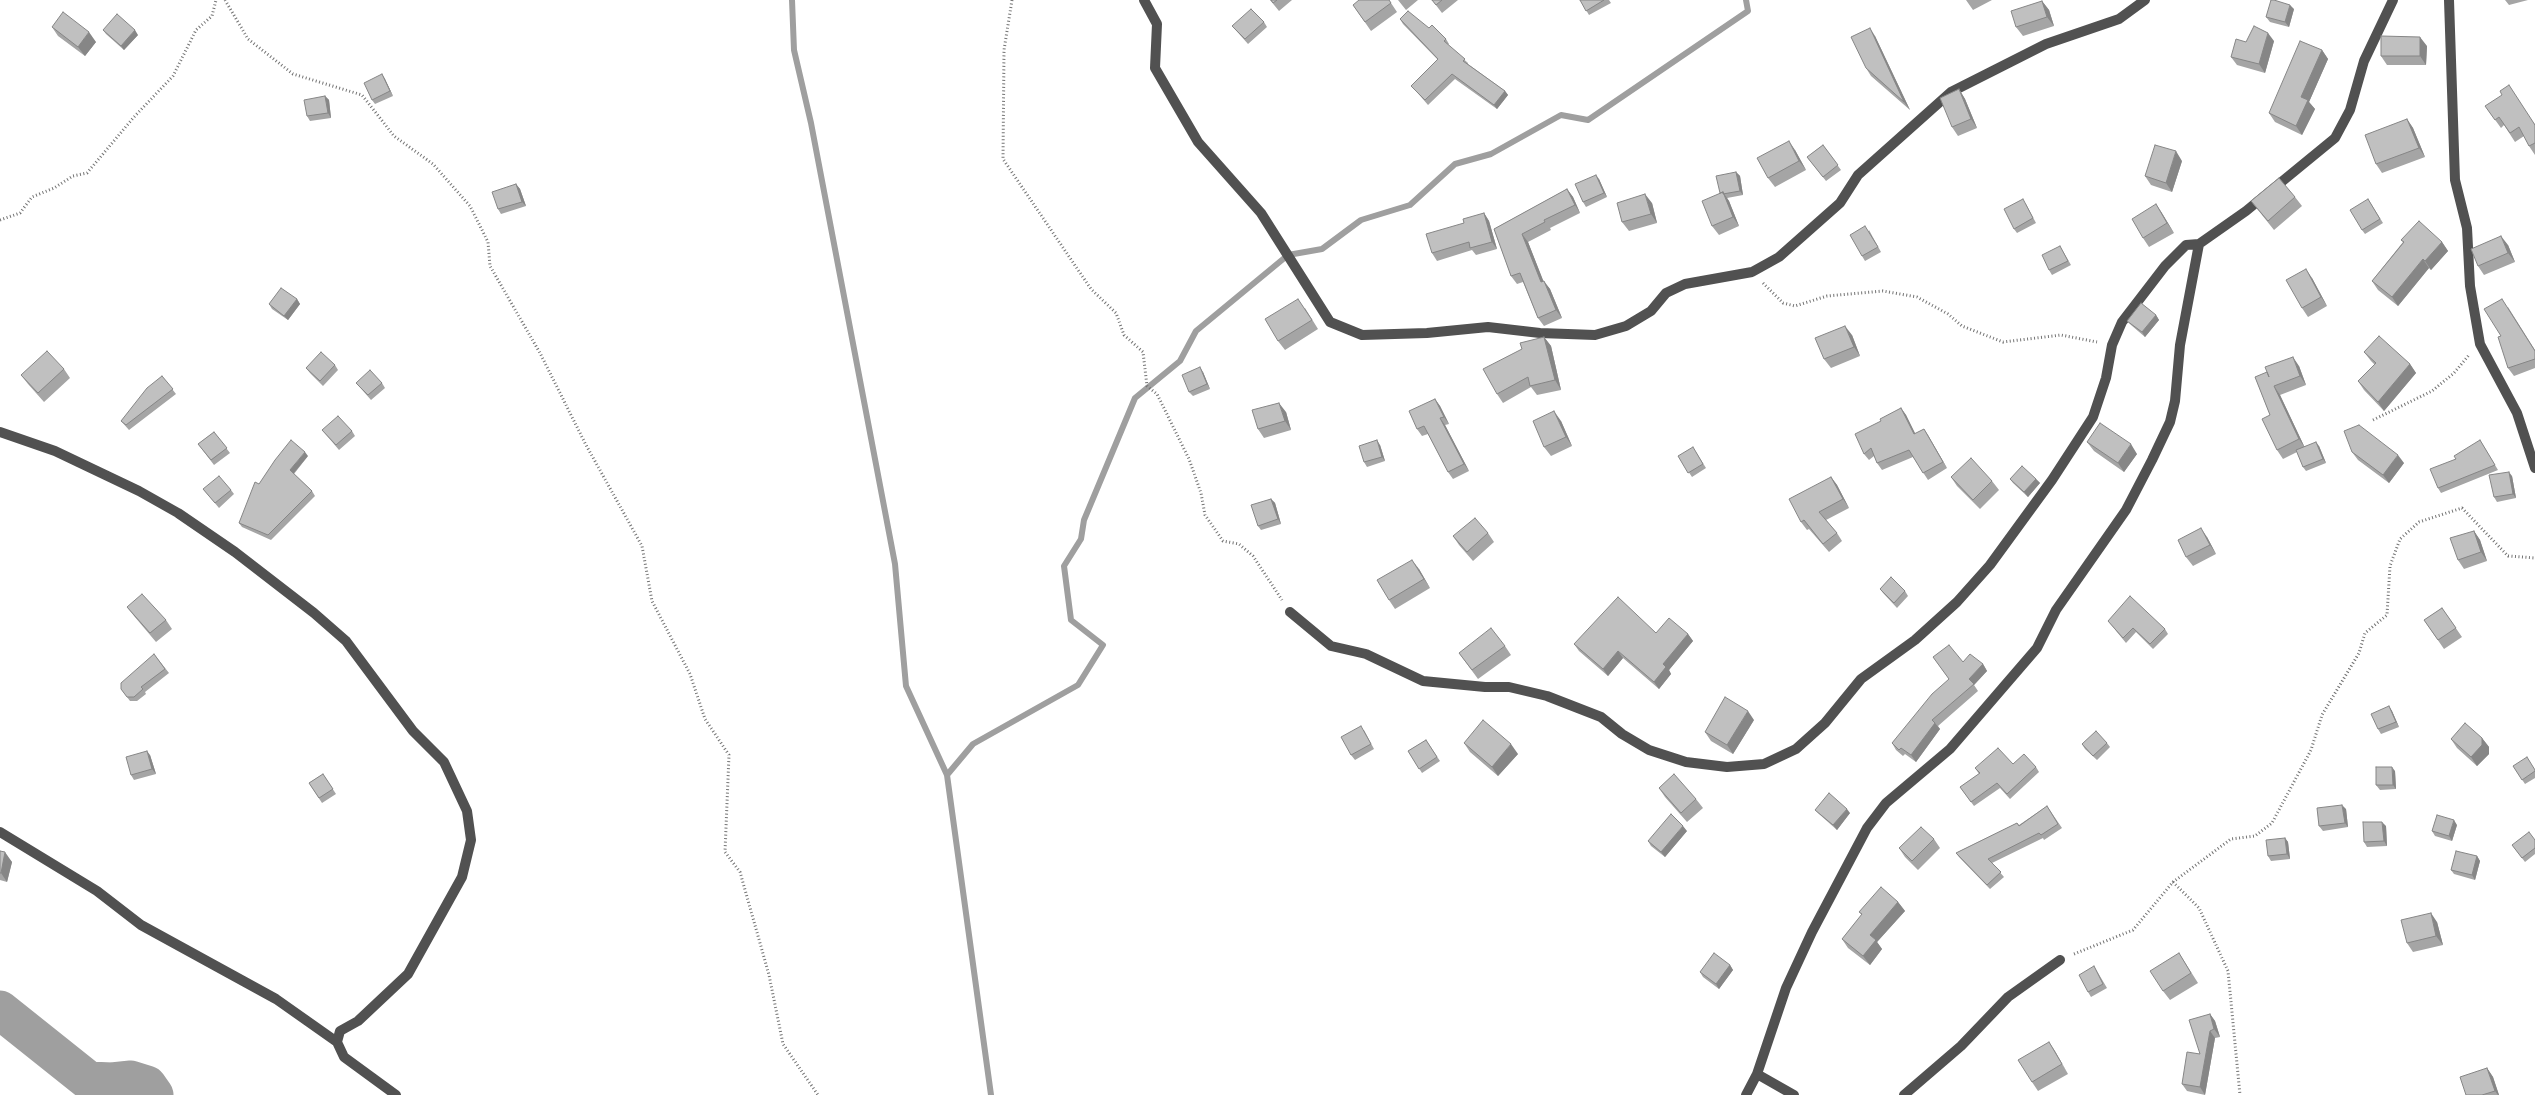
<!DOCTYPE html>
<style>
body{margin:0}
canvas{display:block;background:#fff}
</style>
<canvas width="2535" height="1095"></canvas>
<script>
const ctx = document.querySelector('canvas').getContext('2d');
ctx.lineJoin = 'round';
const toPath = rows => new Path2D(rows.map(r => 'M' + r).join(''));
function trace(path, color, width, dash) { ctx.strokeStyle = color; ctx.lineWidth = width; ctx.lineCap = dash ? 'butt' : 'round'; ctx.setLineDash(dash || []); ctx.stroke(path); }
function fillPath(path, color) { ctx.fillStyle = color; ctx.fill(path, 'evenodd'); }
const stream = toPath([
 [792,0,794,50,811,123,895,564,906,686,947,775,991,1095],
 [947,775,973,744,1078,685,1103,645,1071,620,1064,566,1081,539,1084,520,1135,398,1180,361,1196,331,1288,255,1322,249,1361,220,1410,205,1455,164,1491,154,1561,115,1588,120,1748,11,1746,0]
]);
const river = toPath([
 [0,1010,89,1081,112,1082,131,1080,147,1085,154,1095]
]);
const path = toPath([
 [225,0,248,39,293,74,362,95,394,136,433,164,470,206,488,242,490,266,540,353,586,445,642,546,652,601,690,674,705,719,729,755,725,852,740,872,769,975,783,1044,818,1095],
 [1012,0,1004,50,1003,159,1091,289,1116,313,1124,335,1143,352,1147,386,1157,394,1189,459,1201,493,1205,515,1223,541,1239,544,1253,556,1282,600],
 [0,220,20,213,32,197,54,188,73,176,87,173,134,117,173,76,196,30,212,16,216,0],
 [1763,283,1783,303,1795,306,1827,296,1883,291,1917,297,1948,314,1962,326,2003,342,2061,335,2097,342],
 [2373,420,2432,391,2454,373,2469,355],
 [2173,882,2199,908,2228,971,2240,1095],
 [2074,954,2133,930,2173,882,2231,839,2255,836,2272,823,2311,750,2322,715,2359,653,2365,633,2387,615,2390,566,2400,539,2419,522,2462,508,2508,556,2535,558]
]);
const street = toPath([
 [1144,0,1157,24,1155,68,1198,142,1261,213,1330,322,1362,335,1427,333,1488,327,1540,333,1595,335,1626,326,1651,311,1666,293,1685,284,1752,272,1779,257,1840,203,1858,175,1951,92,2046,44,2119,19,2145,0],
 [2449,0,2455,180,2467,228,2470,286,2480,344,2517,413,2535,468],
 [0,432,55,451,139,491,178,513,235,552,314,613,346,641,413,731,444,762,467,811,471,840,462,877,408,974,358,1021,340,1031,337,1042,344,1057,396,1095],
 [1290,612,1331,646,1366,654,1423,681,1485,687,1509,687,1547,696,1601,717,1622,734,1649,750,1686,762,1727,767,1764,764,1796,749,1825,723,1861,679,1915,640,1957,602,1990,565,2052,480,2093,417,2106,378,2112,345,2122,322,2165,266,2186,245,2199,244,2246,211,2335,138,2350,110,2364,61,2393,0],
 [0,832,97,891,141,925,276,999,337,1042],
 [1757,1074,1794,1095],
 [1746,1095,1757,1074,1786,988,1812,932,1867,828,1886,803,1950,749,2037,648,2056,610,2126,510,2152,460,2170,422,2175,401,2180,345,2199,244],
 [1904,1095,1961,1046,2008,997,2060,960]
]);
const wall = toPath([
 [1270,0,1292,0,1279,11],
 [1389,0,1397,12,1371,31,1353,5],
 [1398,0,1418,0,1406,10],
 [1432,0,1458,0,1442,13],
 [1580,0,1609,0,1611,3,1589,15],
 [1966,0,1992,0,1973,10],
 [2505,0,2528,0,2509,5],
 [2042,1,2049,10,2054,26,2023,36,2016,27],
 [2294,9,2289,27,2270,22,2266,17],
 [1400,19,1429,28,1446,39,1449,44,1448,45,1468,63,1468,64,1505,91,1508,95,1497,109,1455,79,1428,105,1415,90,1411,86,1438,60,1403,24],
 [1264,22,1267,27,1248,44,1232,26],
 [52,27,96,42,85,56,58,36],
 [103,30,138,35,124,50,106,34],
 [1875,36,1910,110,1871,76,1866,68],
 [2274,41,2265,73,2237,65,2231,57,2246,42],
 [2427,46,2426,65,2387,65,2381,56],
 [2322,50,2328,59,2309,102,2315,109,2302,135,2275,122,2269,113],
 [382,74,385,79,393,96,375,104,372,100],
 [1959,89,1965,99,1977,128,1958,136,1952,127],
 [325,96,329,100,331,118,310,121,307,116],
 [2485,106,2535,124,2535,155,2529,146,2524,136,2515,142,2504,125,2501,128],
 [2407,119,2413,128,2425,157,2382,173,2376,164],
 [1823,145,1841,170,1826,181,1807,157],
 [1795,150,1806,170,1775,187,1768,178],
 [2182,161,2172,192,2151,185,2145,176],
 [1736,172,1740,176,1743,195,1727,198,1729,201,1739,226,1719,235,1712,226,1720,193],
 [1599,179,1607,197,1586,207,1583,202],
 [516,184,520,189,526,206,501,214,498,209],
 [1567,189,1573,197,1580,213,1550,228,1551,230,1528,242,1543,281,1550,289,1562,318,1544,326,1538,318,1523,282,1517,284,1511,276,1494,229],
 [2295,197,2302,206,2274,230,2258,210,2251,201],
 [2368,199,2383,223,2365,234,2362,230],
 [1652,203,1657,223,1629,231,1622,222],
 [2026,204,2036,223,2017,233,2014,229],
 [2156,204,2174,233,2149,247,2143,238],
 [1484,213,1489,221,1497,249,1476,255,1472,250,1437,261,1432,253,1464,223],
 [1869,230,1881,252,1865,261,1862,256],
 [2401,240,2442,242,2448,251,2431,270,2429,268,2398,306,2378,290,2372,281,2403,242],
 [2508,245,2515,262,2484,275,2478,266],
 [2060,246,2071,265,2052,275,2049,270],
 [2312,278,2327,306,2308,317,2302,308],
 [297,299,300,304,288,320,272,309,269,304],
 [2508,307,2535,350,2535,368,2514,376,2508,368,2501,336],
 [1305,308,1318,329,1285,350,1278,341],
 [2156,315,2159,320,2145,337,2131,325,2127,321],
 [1852,335,1860,356,1831,368,1824,359],
 [1544,337,1551,346,1561,390,1537,395,1531,387,1503,403,1497,394],
 [2364,352,2410,364,2416,373,2384,411,2364,390,2358,381,2375,365,2371,361],
 [335,365,338,370,323,386,310,373,306,368],
 [2299,366,2306,385,2280,395,2304,446,2319,446,2326,463,2306,471,2303,467,2297,452,2283,459,2277,450,2270,415,2255,377],
 [64,369,70,378,44,402,28,384,21,375],
 [1203,372,1210,389,1193,396,1189,392],
 [162,376,176,394,129,430,121,421],
 [356,383,382,383,385,388,371,400],
 [1435,399,1440,406,1449,424,1445,425,1469,471,1453,479,1448,472,1428,434,1422,436,1417,429],
 [1901,408,1906,415,1915,434,1924,429,1947,468,1928,480,1913,457,1882,470,1877,463,1874,456,1869,460,1864,454,1881,421],
 [1286,412,1291,430,1264,438,1258,429],
 [1561,421,1572,446,1551,456,1544,447],
 [322,430,352,431,355,436,339,450],
 [214,432,230,453,214,465,198,444],
 [2480,440,2498,470,2441,493,2438,488,2456,459],
 [2087,442,2137,454,2124,472,2094,451],
 [1380,445,1385,461,1367,467,1364,462],
 [1696,452,1706,468,1692,477,1678,456],
 [2352,452,2404,463,2389,483,2358,460],
 [308,456,294,474,312,491,315,496,271,540,242,527,239,523,259,484],
 [2512,476,2516,498,2497,502,2494,497],
 [1831,477,1837,485,1849,508,1826,520,1837,533,1842,541,1829,552,1809,529,1807,530,1801,522],
 [1951,477,1992,481,1999,490,1980,509,1957,486],
 [2010,479,2036,479,2040,483,2028,497,2013,483],
 [203,489,231,490,234,494,219,508],
 [1271,499,1275,503,1281,524,1261,530,1258,526],
 [2474,531,2480,540,2487,561,2464,569,2458,560],
 [1488,533,1494,542,1473,561,1459,545,1453,536],
 [2207,537,2216,554,2193,566,2186,557],
 [1419,569,1430,588,1395,609,1389,600],
 [1880,589,1905,591,1908,596,1897,608,1883,593],
 [127,607,166,620,172,629,156,642,134,616],
 [2442,608,2462,637,2444,649,2424,620],
 [2108,621,2165,629,2168,634,2153,649,2136,632,2126,643],
 [1656,633,1688,634,1693,641,1669,670,1671,674,1659,689,1623,658,1608,676,1579,651,1574,644],
 [1505,646,1511,655,1478,679,1459,653],
 [154,654,169,673,145,692,146,694,137,701,130,701,121,689],
 [1933,657,1963,662,1983,664,1987,671,1974,685,1978,691,1938,726,1940,729,1916,762,1905,754,1903,756,1896,750,1892,743,1949,679],
 [2389,706,2392,711,2399,727,2381,734,2378,729],
 [1754,720,1733,754,1711,741,1705,732],
 [1364,730,1374,749,1355,760,1351,755],
 [2482,738,2489,747,2489,754,2477,766,2457,748,2451,739],
 [1426,740,1440,761,1422,773,1408,751],
 [1464,743,1518,754,1498,776,1470,752],
 [2107,743,2110,747,2097,760,2085,749,2082,744],
 [150,755,156,774,134,780,131,775],
 [2013,764,2036,767,2039,772,2010,799,2000,788,1974,806,1960,787,1979,774,1975,768],
 [2513,766,2535,770,2535,778,2525,784],
 [2395,771,2396,789,2380,790,2376,785],
 [323,774,336,794,322,803,309,783],
 [1659,788,1696,799,1703,808,1687,822,1665,797],
 [2047,806,2062,828,2044,840,2043,838,1992,863,2004,877,1990,889,1959,857,1956,853,2017,823,2019,825],
 [2346,809,2348,827,2323,831,2319,826],
 [1815,810,1850,813,1837,830,1819,814],
 [2457,825,2452,841,2435,836,2432,831],
 [2386,826,2387,846,2367,847,2364,842],
 [1687,831,1665,857,1651,846,1648,841],
 [2285,838,2288,842,2290,859,2271,861,2268,856],
 [1934,839,1940,848,1918,870,1905,857,1899,848],
 [2535,840,2535,854,2525,862,2512,845],
 [0,851,12,862,7,882,0,880],
 [2477,856,2480,861,2475,880,2454,874,2451,870],
 [1898,902,1905,911,1877,942,1882,949,1870,965,1848,948,1842,939,1862,915,1859,912],
 [2437,922,2443,945,2413,952,2407,943],
 [2179,953,2198,983,2170,1000,2163,991],
 [1730,965,1733,970,1719,989,1703,977,1700,972],
 [2094,966,2107,988,2091,997,2088,992],
 [2210,1014,2215,1021,2220,1037,2215,1038,2205,1095,2187,1091,2182,1084,2200,1054],
 [2049,1042,2068,1074,2038,1091,2032,1082],
 [2487,1068,2493,1077,2499,1095,2466,1095]
]);
const shadedWall = toPath([
 [2042,1,2049,10,2054,26,2047,17],
 [2290,5,2294,9,2289,27,2285,22],
 [1870,28,1875,36,1910,110,1904,102],
 [135,30,138,35,124,50,121,46],
 [89,32,96,42,85,56,78,47],
 [2268,33,2274,41,2265,73,2259,64],
 [2420,37,2427,46,2426,65,2420,56],
 [2322,50,2328,59,2309,102,2315,109,2302,135,2296,126,2301,97],
 [382,74,385,79,393,96,390,91],
 [1959,89,1965,99,1977,128,1971,119],
 [1505,91,1508,95,1497,109,1494,105],
 [325,96,329,100,331,118,328,113],
 [2407,119,2413,128,2425,157,2419,148],
 [1789,141,1795,150,1806,170,1799,161],
 [2176,151,2182,161,2172,192,2166,183],
 [1736,172,1740,176,1743,195,1740,191],
 [1596,175,1599,179,1607,197,1604,193],
 [516,184,520,189,526,206,522,202],
 [1567,189,1573,197,1580,213,1575,205],
 [1723,192,1729,201,1739,226,1733,217],
 [1645,194,1652,203,1657,223,1651,214],
 [2156,204,2162,213,2174,233,2167,223],
 [1484,213,1489,221,1497,249,1492,242],
 [1522,234,1528,242,1547,290,1541,282],
 [2501,236,2508,245,2515,262,2508,253],
 [2442,242,2448,251,2431,270,2425,261],
 [2423,259,2429,268,2398,306,2392,297],
 [2306,269,2312,278,2327,306,2321,297],
 [1544,281,1550,289,1562,318,1556,310],
 [297,299,300,304,288,320,284,316],
 [2156,315,2159,320,2145,337,2142,332],
 [1845,326,1852,335,1860,356,1854,347],
 [1544,337,1551,346,1561,390,1555,380],
 [2293,357,2299,366,2306,385,2300,376],
 [2410,364,2416,373,2384,411,2378,402],
 [1200,367,1203,372,1210,389,1207,384],
 [2274,386,2280,395,2305,448,2299,439],
 [1435,399,1440,406,1449,424,1444,417],
 [1279,403,1286,412,1291,430,1285,421],
 [1901,408,1906,415,1919,441,1914,434],
 [1554,411,1561,421,1572,446,1566,437],
 [1440,418,1445,425,1469,471,1464,464],
 [1924,429,1928,435,1947,468,1943,462],
 [1377,440,1380,445,1385,461,1382,457],
 [2316,442,2319,446,2326,463,2323,459],
 [2131,444,2137,454,2124,472,2118,463],
 [305,452,308,456,293,474,290,470],
 [2398,455,2404,463,2389,483,2383,475],
 [2509,472,2512,476,2516,498,2513,494],
 [1831,477,1837,485,1849,508,1843,499],
 [2036,479,2040,483,2028,497,2024,492],
 [1271,499,1275,503,1281,524,1278,519],
 [2201,528,2207,537,2216,554,2210,545],
 [2474,531,2480,540,2487,561,2481,552],
 [1412,560,1419,569,1430,588,1424,579],
 [1688,634,1693,641,1669,670,1671,674,1659,689,1654,682,1663,664],
 [1618,651,1623,658,1608,676,1603,669],
 [1983,664,1987,671,1974,685,1969,679],
 [2389,706,2392,711,2399,727,2396,722],
 [1748,711,1754,720,1733,754,1727,745],
 [1935,723,1940,729,1916,762,1911,755],
 [2482,738,2489,747,2489,754,2477,766,2471,757],
 [1511,744,1518,754,1498,776,1492,767],
 [147,751,150,755,156,774,152,769],
 [2392,767,2395,771,2396,789,2393,785],
 [2342,805,2346,809,2348,827,2345,823],
 [1847,809,1850,813,1837,830,1833,825],
 [2454,820,2457,825,2452,841,2449,836],
 [2382,822,2386,826,2387,846,2384,841],
 [1683,826,1687,831,1665,857,1661,852],
 [2285,838,2288,842,2290,859,2287,854],
 [5,852,12,862,7,882,1,873],
 [2477,856,2480,861,2475,880,2472,875],
 [1898,902,1905,911,1877,942,1882,949,1870,965,1863,956,1870,935],
 [2431,913,2437,922,2443,945,2436,936],
 [1730,965,1733,970,1719,989,1716,984],
 [2210,1014,2215,1021,2220,1037,2214,1029],
 [2210,1031,2215,1038,2205,1095,2200,1087],
 [2049,1042,2055,1051,2068,1074,2062,1064],
 [2487,1068,2493,1077,2499,1095,2498,1095,2495,1091]
]);
const building = toPath([
 [1271,0,1277,0,1273,3,1271,0],
 [1359,0,1389,0,1391,3,1365,22,1353,5,1359,0],
 [1432,0,1442,0,1436,5,1432,0],
 [1580,0,1604,0,1586,11,1580,0],
 [2271,0,2274,0,2290,5,2285,22,2266,17,2271,0],
 [2042,1,2047,17,2016,27,2011,11,2042,1],
 [1251,9,1264,22,1245,39,1232,26,1251,9],
 [1408,11,1429,28,1432,25,1446,39,1444,41,1465,59,1463,61,1505,91,1494,105,1452,74,1425,100,1411,86,1438,59,1400,19,1408,11],
 [63,12,89,32,78,47,52,27,63,12],
 [117,14,135,30,121,46,103,30,117,14],
 [2254,26,2268,33,2259,64,2231,57,2236,39,2246,42,2254,26],
 [1870,28,1904,102,1866,68,1851,37,1870,28],
 [2381,36,2420,37,2420,56,2381,56,2381,36],
 [2300,41,2322,50,2301,97,2308,100,2296,126,2269,113,2300,41],
 [382,74,390,91,372,100,364,83,382,74],
 [2509,85,2535,125,2535,143,2529,146,2519,127,2510,133,2499,117,2495,120,2485,106,2502,95,2500,91,2509,85],
 [1959,89,1971,119,1952,127,1940,98,1959,89],
 [325,96,328,113,307,116,304,100,325,96],
 [2407,119,2419,148,2376,164,2365,135,2407,119],
 [1789,141,1799,161,1768,178,1757,158,1789,141],
 [1823,145,1838,165,1823,177,1807,157,1823,145],
 [2155,145,2176,151,2166,183,2145,176,2155,145],
 [1736,172,1740,191,1723,194,1723,192,1720,193,1716,176,1736,172],
 [1596,175,1604,193,1583,202,1575,184,1596,175],
 [2279,178,2295,197,2268,221,2251,201,2279,178],
 [516,184,522,202,498,209,492,192,516,184],
 [1567,189,1575,205,1544,220,1545,222,1522,234,1541,282,1544,281,1556,310,1538,318,1520,273,1511,276,1494,229,1567,189],
 [1723,192,1733,217,1712,226,1702,201,1723,192],
 [1645,194,1651,214,1622,222,1617,203,1645,194],
 [2023,199,2033,218,2014,229,2004,209,2023,199],
 [2368,199,2380,219,2362,230,2350,210,2368,199],
 [2156,204,2167,223,2143,238,2132,219,2156,204],
 [1484,213,1492,242,1470,248,1469,242,1432,253,1426,234,1464,223,1463,219,1484,213],
 [2419,221,2442,242,2425,261,2423,259,2392,297,2372,281,2404,242,2401,240,2419,221],
 [1865,226,1878,247,1862,256,1850,235,1865,226],
 [2501,236,2508,253,2478,266,2471,249,2501,236],
 [2060,246,2068,261,2049,270,2042,255,2060,246],
 [2306,269,2321,297,2302,308,2286,280,2306,269],
 [281,288,297,299,284,316,269,304,281,288],
 [1298,299,1312,320,1278,341,1265,319,1298,299],
 [2502,299,2535,351,2535,359,2508,368,2498,337,2501,336,2484,309,2502,299],
 [2141,303,2156,315,2142,332,2127,321,2141,303],
 [1845,326,1854,347,1824,359,1815,338,1845,326],
 [2379,336,2410,364,2378,402,2358,381,2376,363,2364,352,2379,336],
 [1544,337,1555,380,1530,386,1528,377,1497,394,1483,369,1522,349,1520,343,1544,337],
 [47,351,64,369,38,393,21,375,47,351],
 [321,352,335,365,320,381,306,368,321,352],
 [2293,357,2300,376,2274,386,2299,439,2277,450,2262,419,2270,415,2255,377,2267,372,2269,377,2265,367,2293,357],
 [1200,367,1207,384,1189,392,1182,375,1200,367],
 [370,370,382,383,368,395,356,383,370,370],
 [162,376,173,389,126,425,121,421,147,388,162,376],
 [1435,399,1444,417,1440,418,1464,464,1448,472,1424,426,1417,429,1409,411,1435,399],
 [1279,403,1285,421,1258,429,1252,410,1279,403],
 [1901,408,1914,434,1924,429,1943,462,1923,473,1909,450,1877,463,1871,448,1864,454,1855,434,1881,421,1880,419,1901,408],
 [1554,411,1566,437,1544,447,1533,421,1554,411],
 [338,416,352,431,336,445,322,430,338,416],
 [2100,423,2131,444,2118,463,2087,442,2100,423],
 [2359,425,2398,455,2383,475,2352,452,2344,431,2359,425],
 [214,432,227,448,211,460,198,444,214,432],
 [291,440,305,452,290,470,312,491,268,535,239,523,255,482,259,484,275,460,291,440],
 [1377,440,1382,457,1364,462,1359,446,1377,440],
 [2480,440,2495,465,2438,488,2430,469,2456,459,2454,456,2480,440],
 [2316,442,2323,459,2303,467,2296,450,2316,442],
 [1693,447,1703,464,1688,473,1678,456,1693,447],
 [1971,458,1992,481,1973,500,1951,477,1971,458],
 [2022,466,2036,479,2024,492,2010,479,2022,466],
 [2509,472,2513,494,2494,497,2489,475,2509,472],
 [219,476,231,490,215,503,203,489,219,476],
 [1831,477,1843,499,1819,512,1837,533,1823,544,1804,520,1801,522,1789,499,1831,477],
 [1271,499,1278,519,1258,526,1251,505,1271,499],
 [1475,518,1488,533,1467,552,1453,536,1475,518],
 [2201,528,2210,545,2186,557,2178,540,2201,528],
 [2474,531,2481,552,2458,560,2450,538,2474,531],
 [1412,560,1424,579,1389,600,1377,580,1412,560],
 [1891,577,1905,591,1894,603,1880,589,1891,577],
 [142,594,166,620,150,633,127,607,142,594],
 [2130,596,2165,629,2150,644,2133,628,2123,638,2108,621,2130,596],
 [1618,597,1656,633,1669,618,1688,634,1663,664,1666,667,1654,682,1618,651,1603,669,1574,644,1618,597],
 [2442,608,2456,628,2438,640,2424,620,2442,608],
 [1491,628,1505,646,1472,670,1459,653,1491,628],
 [1949,645,1963,662,1970,654,1983,664,1969,679,1974,684,1932,720,1935,723,1911,755,1901,748,1899,750,1892,743,1932,694,1949,679,1933,657,1949,645],
 [154,654,165,669,141,687,143,689,134,697,127,697,121,689,121,683,154,654],
 [1725,697,1748,711,1727,745,1705,732,1725,697],
 [2389,706,2396,722,2378,729,2371,714,2389,706],
 [1483,720,1511,744,1492,767,1464,743,1483,720],
 [2465,723,2482,738,2482,745,2471,757,2451,739,2465,723],
 [1361,726,1371,744,1351,755,1341,737,1361,726],
 [2096,731,2107,743,2093,756,2082,744,2096,731],
 [1426,740,1437,757,1419,769,1408,751,1426,740],
 [1998,748,2013,764,2024,754,2036,767,2007,794,1997,783,1971,802,1960,787,1980,773,1975,768,1998,748],
 [147,751,152,769,131,775,126,757,147,751],
 [2527,757,2535,770,2535,771,2522,780,2513,766,2527,757],
 [2376,767,2392,767,2393,785,2376,785,2376,767],
 [323,774,333,789,319,798,309,783,323,774],
 [1674,774,1696,799,1681,813,1659,788,1674,774],
 [1829,793,1847,809,1833,825,1815,810,1829,793],
 [2342,805,2345,823,2319,826,2317,808,2342,805],
 [2047,806,2058,824,2041,835,2039,833,1988,859,2001,872,1987,885,1956,853,2017,823,2019,826,2047,806],
 [1671,814,1683,826,1661,852,1648,841,1671,814],
 [2437,815,2454,820,2449,836,2432,831,2437,815],
 [2363,822,2382,822,2384,841,2364,842,2363,822],
 [1921,827,1934,839,1912,861,1899,848,1921,827],
 [2529,832,2535,840,2535,848,2522,858,2512,845,2529,832],
 [2285,838,2287,854,2268,856,2266,840,2285,838],
 [0,851,5,852,1,873,0,873,0,851],
 [2456,851,2477,856,2472,875,2451,870,2456,851],
 [1881,887,1898,902,1870,935,1876,940,1863,956,1842,939,1862,914,1859,912,1881,887],
 [2431,913,2436,936,2407,943,2401,920,2431,913],
 [1714,953,1730,965,1716,984,1700,972,1714,953],
 [2179,953,2191,973,2163,991,2150,971,2179,953],
 [2094,966,2103,984,2088,992,2079,975,2094,966],
 [2210,1014,2214,1029,2210,1031,2200,1087,2182,1084,2187,1052,2200,1054,2189,1020,2210,1014],
 [2049,1042,2062,1064,2032,1082,2018,1060,2049,1042],
 [2487,1068,2495,1091,2482,1095,2466,1095,2460,1077,2487,1068]
]);
trace(stream, '#9f9f9f', 6);
trace(river, '#9f9f9f', 39);
trace(path, '#737373', 3, [1, 2.5]);
trace(street, '#515151', 10);
fillPath(wall, '#a5a5a5');
fillPath(shadedWall, '#868686');
fillPath(building, '#c0c0c0');
trace(building, '#868686', 1);
</script>
